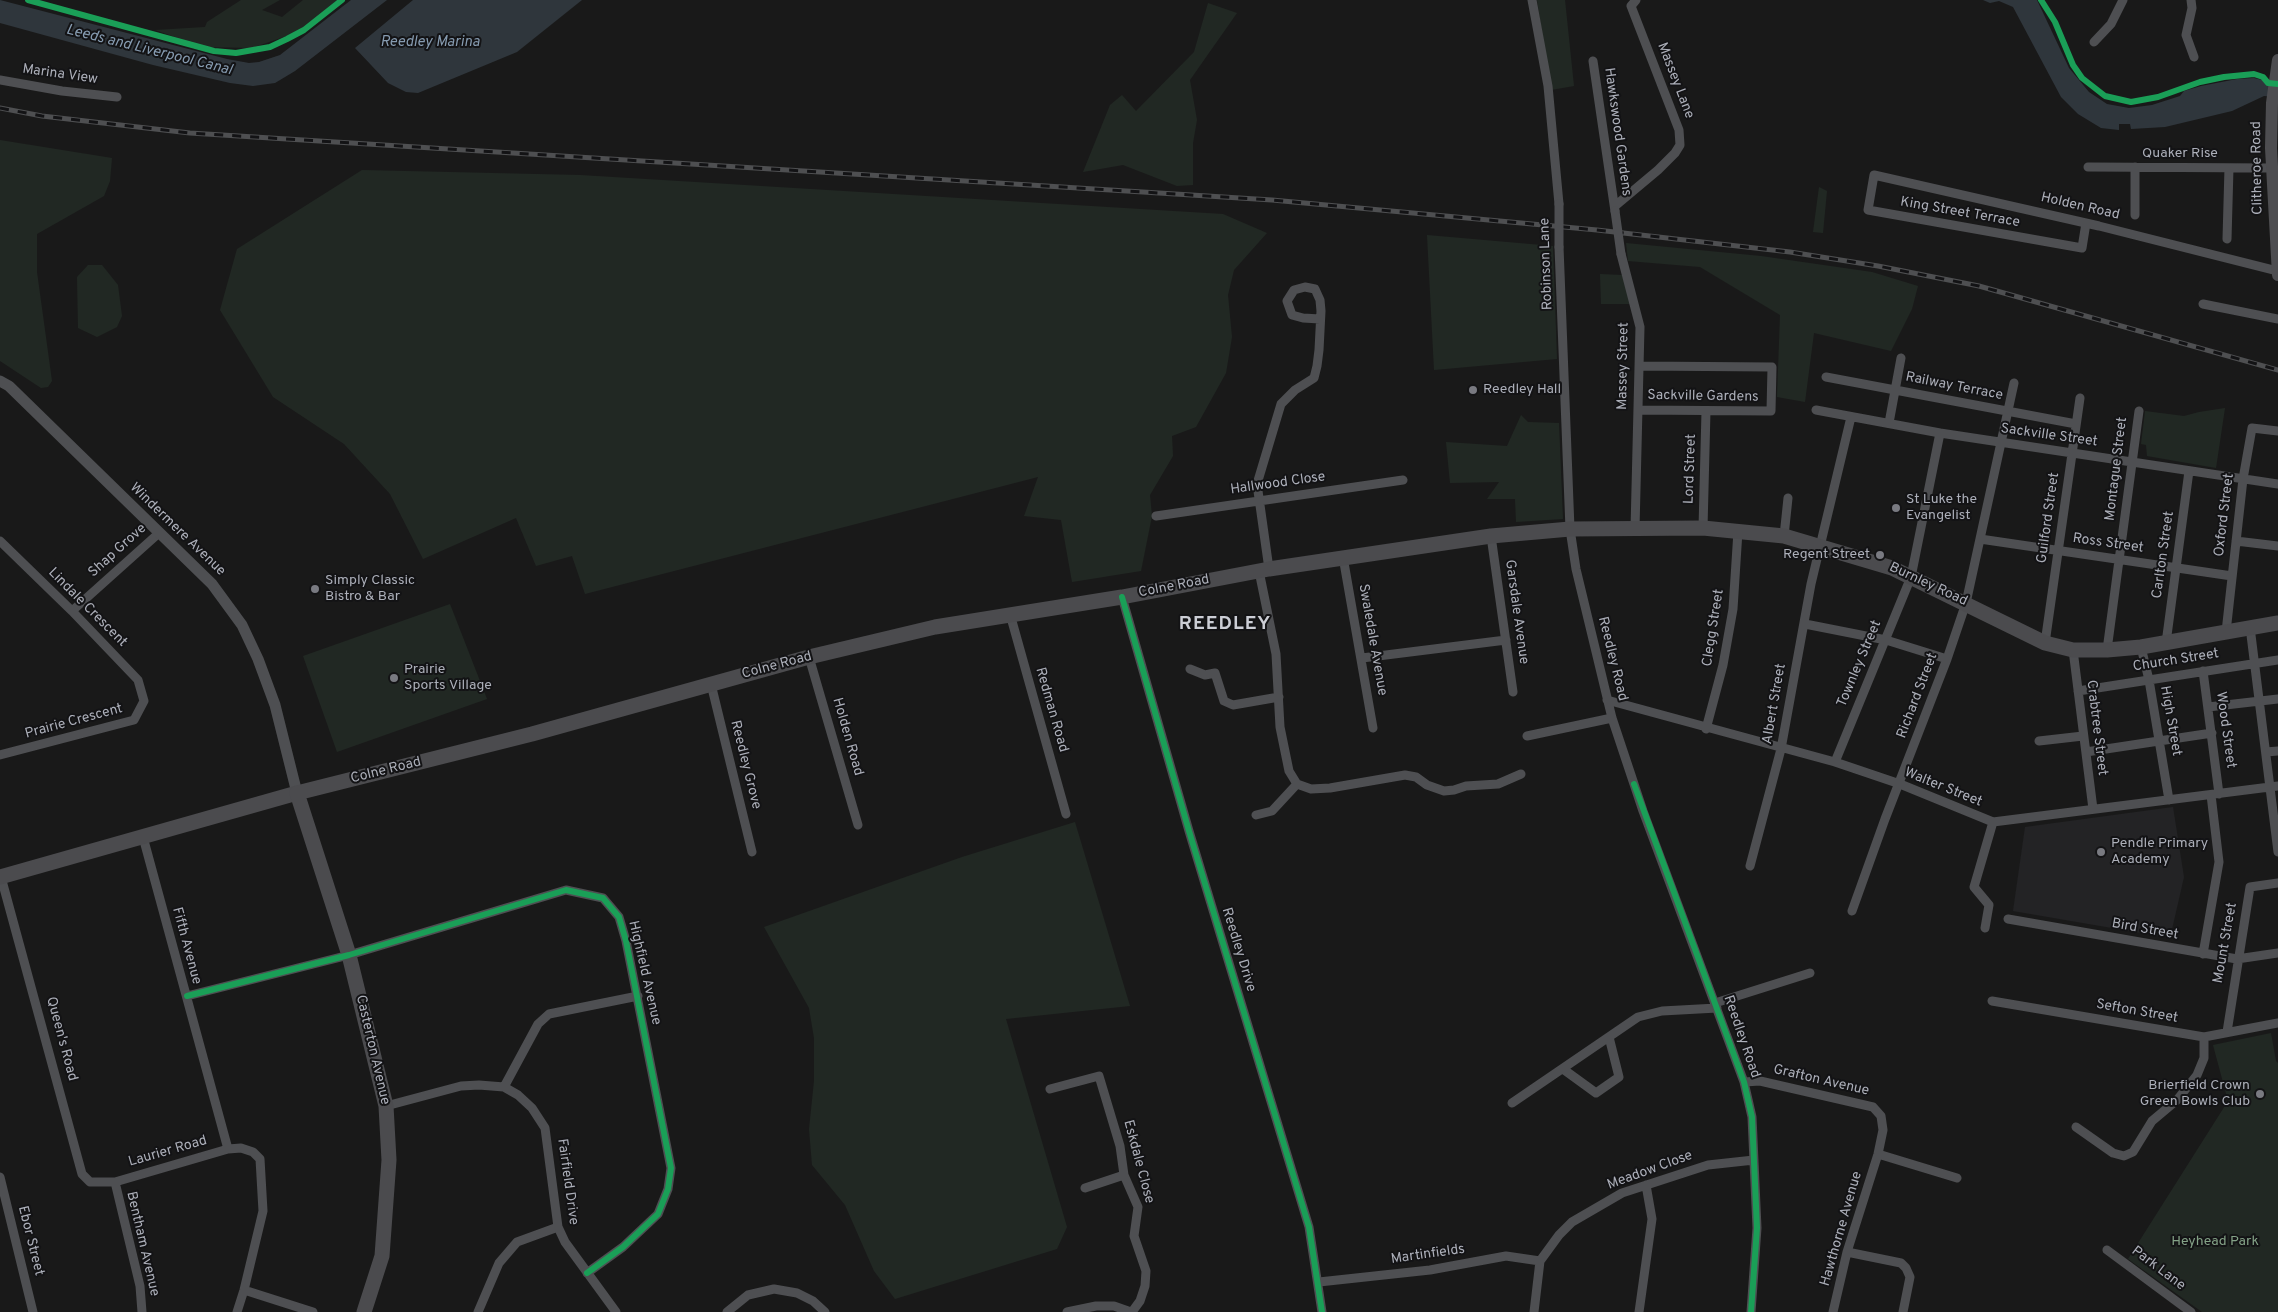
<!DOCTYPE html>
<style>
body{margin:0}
canvas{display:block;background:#191919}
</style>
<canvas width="2278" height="1312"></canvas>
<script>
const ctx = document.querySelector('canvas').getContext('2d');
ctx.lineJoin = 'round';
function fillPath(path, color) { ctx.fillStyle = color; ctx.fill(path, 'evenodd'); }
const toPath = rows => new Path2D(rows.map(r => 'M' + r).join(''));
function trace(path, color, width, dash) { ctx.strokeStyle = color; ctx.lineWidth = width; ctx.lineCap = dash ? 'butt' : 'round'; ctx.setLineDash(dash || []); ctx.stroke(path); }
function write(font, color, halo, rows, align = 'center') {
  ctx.font = font + ' Overpass,sans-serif'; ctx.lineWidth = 4; ctx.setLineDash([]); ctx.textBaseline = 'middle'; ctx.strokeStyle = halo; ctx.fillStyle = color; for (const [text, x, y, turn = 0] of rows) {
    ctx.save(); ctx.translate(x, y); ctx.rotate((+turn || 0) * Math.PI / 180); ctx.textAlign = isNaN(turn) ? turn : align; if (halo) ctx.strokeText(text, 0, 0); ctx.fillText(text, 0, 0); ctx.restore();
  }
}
const built = toPath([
 [2173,807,2184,877,2170,938,2013,911,2025,827]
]);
const green = toPath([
 [241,0,280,0,262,10,282,17,303,0,338,0,301,31,252,48,203,47,155,30,205,27,207,22],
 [1537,0,1565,0,1574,86,1551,90],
 [1208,3,1237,13,1190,80,1197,120,1193,143,1193,185,1177,186,1123,165,1083,172,1110,105,1122,95,1136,111,1194,52],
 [0,140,112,158,110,181,104,196,37,234,37,272,52,381,48,387,41,388,0,361],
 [362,170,580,175,1223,214,1267,233,1234,270,1228,295,1232,337,1226,373,1196,427,1172,436,1173,456,1150,495,1152,516,1141,571,1072,582,1061,520,1024,516,1038,477,585,594,572,556,536,566,516,518,423,559,390,494,344,444,273,397,220,310,237,249],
 [1819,187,1827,191,1823,233,1813,232],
 [1427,235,1553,246,1557,359,1434,370],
 [1626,243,1761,256,1872,272,1918,286,1912,309,1891,351,1814,333,1805,402,1777,397,1780,315,1700,267,1628,261],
 [88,265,102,265,118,285,122,316,117,327,97,337,78,328,77,277],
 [1600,274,1622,275,1632,304,1601,304],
 [2225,408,2216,468,2147,456,2146,445,2141,444,2145,411,2184,416,2199,412],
 [1521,415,1528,422,1559,423,1563,519,1516,522,1515,499,1487,499,1499,482,1450,483,1446,442,1507,446],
 [450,604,487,699,337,752,303,656],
 [1075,822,1130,1006,1006,1019,1067,1227,1057,1249,895,1299,874,1271,845,1205,812,1165,809,1129,814,1081,814,1038,809,1008,764,927,962,857],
 [2271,1033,2276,1061,2278,1063,2278,1312,2202,1312,2128,1259,2228,1101,2213,1045]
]);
const water = toPath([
 [0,0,227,59,249,63,259,62,280,55,351,0,387,0,295,71,275,83,253,86,230,83,153,65,0,23],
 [413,0,582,0,517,52,418,93,406,92,388,83,355,48],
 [1983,0,2037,0,2069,68,2089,92,2107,104,2129,108,2152,105,2180,96,2184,91,2201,86,2237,79,2254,78,2262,80,2266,85,2278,86,2278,97,2264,96,2232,111,2165,127,2131,129,2130,124,2119,124,2119,130,2101,128,2078,114,2061,97,2013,7,1999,1,1990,3]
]);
const minor = toPath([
 [1532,0,1548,86,1559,204],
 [2191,0,2192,8,2186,35,2194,57],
 [2094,42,2111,24,2123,0],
 [1593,61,1615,211],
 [0,80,62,91,117,97],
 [2088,167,2273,168],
 [2135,167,2135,215],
 [1615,206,1658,170,1675,153,1680,145,1679,130,1631,6,1636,0],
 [2086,223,2082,248,1868,210,1874,175,2099,226,2277,271],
 [2227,239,2229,168],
 [1559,247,1570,529,1576,569,1612,718,1643,811,1744,1082,1752,1117,1757,1228,1751,1312],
 [1621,254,1640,327,1635,529],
 [2203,304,2278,319],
 [1826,377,2076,424],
 [1638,410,1771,411,1772,367,1639,366],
 [1816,410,1940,433,2278,484],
 [1889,423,1901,358],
 [1156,516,1403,480],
 [1703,528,1706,411],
 [1491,536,1513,692],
 [1784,536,1788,498],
 [1980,539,2232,576],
 [0,541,72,611,138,680,144,701,134,720,0,755],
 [2236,541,2278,546],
 [1343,557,1373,728],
 [1269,569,1257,484,1281,404,1295,390,1314,378,1317,366,1319,350,1321,311,1320,300,1315,289,1305,287,1294,290,1287,301,1292,315,1303,318,1320,319],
 [1259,571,1276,654,1280,727,1289,771,1297,784],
 [1122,597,1189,831,1309,1227,1322,1312],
 [72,611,159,533],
 [1010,614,1066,814],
 [1805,624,1886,640,1947,659],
 [2250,627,2278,852],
 [2226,632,2243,479,2252,428,2278,431],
 [2045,643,2080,398],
 [2166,643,2189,471],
 [2141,647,2149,680,2169,800],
 [2073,650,2093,809],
 [2107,650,2139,411],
 [809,657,858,825],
 [1362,658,1506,640],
 [1190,669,1205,675,1215,673,1224,701,1233,705,1279,697],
 [2203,671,2219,794],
 [711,684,752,852],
 [2078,691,2278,660],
 [1607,700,1835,762,1900,784,1993,822,2278,786],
 [2208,707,2278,699],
 [1706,729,1723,665,1733,609,1738,531],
 [1527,736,1612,718],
 [2039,741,2083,736],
 [2086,752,2212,733],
 [2266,752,2278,751],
 [1835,762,1911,577,1940,433],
 [1297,784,1311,789,1330,788,1405,775,1416,777,1427,785,1444,791,1454,790,1466,786,1498,784,1521,774],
 [1256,815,1272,811,1297,784],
 [143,837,228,1149],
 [1750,866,1781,749,1811,584,1851,417],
 [1,877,82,1174,90,1182,115,1182,228,1149,241,1148,253,1152,260,1159,263,1211,244,1290,237,1312],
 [1852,911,1885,819,1947,659,1966,603,2014,383],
 [2008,919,2237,959,2278,953],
 [1985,928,1989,905,1974,887,1993,822],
 [2203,954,2219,862,2211,795],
 [187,996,349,955,566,890,603,898,619,917,626,941,671,1168,668,1189,658,1214,623,1247,587,1273],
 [1992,1001,2204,1037,2278,1023],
 [1715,1003,1810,973],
 [2227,1032,2250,887,2278,883],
 [1563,1069,1596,1093,1619,1077,1609,1037],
 [1744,1082,1760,1081,1873,1107,1881,1116,1883,1130,1878,1154,1847,1252,1833,1312],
 [504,1087,538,1024,549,1014,638,996],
 [1050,1089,1099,1076,1120,1146,1124,1175,1138,1207,1134,1236,1146,1271,1145,1286,1140,1301,1132,1312],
 [1512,1103,1638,1017,1662,1011,1717,1008],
 [386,1106,461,1086,479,1085,504,1087,518,1095,532,1108,545,1128,558,1227,565,1242,616,1312],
 [2076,1127,2113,1153,2124,1156,2133,1152,2152,1121,2177,1100,2197,1075,2204,1058,2204,1037],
 [1878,1154,1957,1178],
 [0,1177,33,1312],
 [115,1182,140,1286,142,1312],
 [1085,1188,1124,1175],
 [2107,1250,2191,1312],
 [1847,1252,1901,1263,1906,1268,1910,1277,1903,1312],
 [1319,1282,1430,1270,1506,1256,1540,1261],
 [244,1290,313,1312],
 [478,1312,499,1263,517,1242,558,1227],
 [727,1312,748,1295,774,1289,797,1293,813,1301,825,1312],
 [1067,1312,1096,1306,1114,1306,1131,1312],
 [1534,1312,1540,1261,1559,1235,1572,1222,1622,1193,1708,1165,1754,1160],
 [1639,1312,1652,1219,1646,1185]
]);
const tertiary = toPath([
 [0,381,9,386,212,584,242,625,258,659,275,705,297,793]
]);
const secondary = toPath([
 [2278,60,2272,103,2271,148,2278,275]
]);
const primary = toPath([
 [0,877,297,793]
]);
const trunk = toPath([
 [364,1312,382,1256,389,1160,386,1106,349,955,297,793,532,734,809,657,935,627,1122,597,1269,569,1491,536,1570,529,1703,528,1784,536,1892,568,2045,643,2073,650,2107,650,2141,647,2278,623]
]);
const rail = toPath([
 [0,108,42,116,190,133,1272,200,1597,230,1790,252,1878,266,1979,286,2278,370]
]);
const minorBridge = toPath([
 [1559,204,1559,247],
 [1615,211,1621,254]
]);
const cycleway = toPath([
 [28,0,214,51,236,53,270,47,287,39,304,30,342,0],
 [2041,0,2055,22,2073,65,2082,78,2105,96,2131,102,2158,97,2200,82,2224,77,2254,74,2263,77,2268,83,2278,84],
 [1122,597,1189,831,1309,1227,1322,1312],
 [1634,784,1744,1082,1752,1117,1757,1228,1751,1312],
 [187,996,349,955,566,890,603,898,619,917,626,941,671,1168,668,1189,658,1214,623,1247,587,1273]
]);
const markers = [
 [1473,390,5,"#797a81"],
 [1896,508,5,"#797a81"],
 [1880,555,5,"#797a81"],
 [315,589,5,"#797a81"],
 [394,678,5,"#797a81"],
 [2101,852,5,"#797a81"],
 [2260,1094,5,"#797a81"]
];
const streetNames = [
 ["Marina View",60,75,8],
 ["Massey Lane",1675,81,69],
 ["Hawkswood Gardens",1617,132,82],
 ["Quaker Rise",2180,154],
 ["Clitheroe Road",2258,168,-91],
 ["Holden Road",2080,207,13],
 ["King Street Terrace",1960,213,10],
 ["Robinson Lane",1547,264,-92],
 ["Massey Street",1624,366,-89],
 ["Railway Terrace",1954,387,11],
 ["Sackville Gardens",1703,397,1],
 ["Sackville Street",2049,436,8],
 ["Lord Street",1691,469,-88],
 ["Montague Street",2117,469,-83],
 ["Hallwood Close",1278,484,-8],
 ["Oxford Street",2225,515,-83],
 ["Guilford Street",2049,518,-82],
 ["Windermere Avenue",177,530,44],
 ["Ross Street",2108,544,8],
 ["Shap Grove",118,551,-42],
 ["Carlton Street",2164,555,-82],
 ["Burnley Road",1928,585,25],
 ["Colne Road",1174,587,-11],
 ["Lindale Crescent",87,608,45],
 ["Garsdale Avenue",1516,612,82],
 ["Clegg Street",1714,628,-81],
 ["Swaledale Avenue",1372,640,80],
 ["Reedley Road",1612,659,76],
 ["Church Street",2176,661,-9],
 ["Townley Street",1860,664,-67],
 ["Colne Road",777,666,-15],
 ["Richard Street",1918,696,-69],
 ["Albert Street",1775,704,-80],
 ["Redman Road",1051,710,74],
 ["High Street",2170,721,80],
 ["Prairie Crescent",74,722,-15],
 ["Crabtree Street",2096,728,83],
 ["Wood Street",2225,730,82],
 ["Holden Road",847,737,74],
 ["Reedley Grove",745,765,76],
 ["Colne Road",386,771,-14],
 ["Walter Street",1943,788,22],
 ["Bird Street",2145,930,10],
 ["Mount Street",2226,943,-80],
 ["Fifth Avenue",186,946,75],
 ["Reedley Drive",1238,950,73],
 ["Highfield Avenue",644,973,77],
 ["Sefton Street",2137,1012,10],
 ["Reedley Road",1741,1037,71],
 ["Queen's Road",61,1039,75],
 ["Casterton Avenue",372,1050,77],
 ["Grafton Avenue",1821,1081,13],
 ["Laurier Road",168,1152,-16],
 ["Eskdale Close",1138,1162,75],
 ["Meadow Close",1650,1171,-20],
 ["Fairfield Drive",567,1182,82],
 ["Hawthorne Avenue",1842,1229,-74],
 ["Ebor Street",30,1241,76],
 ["Bentham Avenue",142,1244,77],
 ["Martinfields",1428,1255,-8],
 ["Park Lane",2158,1269,37]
];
const poiNames = [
 ["Reedley Hall",1483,390],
 ["St Luke the",1906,500],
 ["Evangelist",1906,516],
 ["Regent Street",1870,555,"right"],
 ["Simply Classic",325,581],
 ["Bistro & Bar",325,597],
 ["Prairie",404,670],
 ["Sports Village",404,686],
 ["Pendle Primary",2111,844],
 ["Academy",2111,860],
 ["Brierfield Crown",2250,1086,"right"],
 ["Green Bowls Club",2250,1102,"right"]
];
const parkNames = [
 ["Heyhead Park",2215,1242]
];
const waterNames = [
 ["Reedley Marina",430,43],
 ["Leeds and Liverpool Canal",149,51,14]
];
const districtNames = [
 ["REEDLEY",1225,625]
];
fillPath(built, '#232325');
fillPath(green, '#212823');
fillPath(water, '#2f363c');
trace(minor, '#4e4f52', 9);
trace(tertiary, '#4e4f52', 11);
trace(secondary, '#4d4d50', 12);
trace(primary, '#4b4b4e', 15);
trace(trunk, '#4b4b4e', 15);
trace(rail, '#4e4f51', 5);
trace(rail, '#131315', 3, [9]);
trace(minorBridge, '#4e4f52', 9);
trace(cycleway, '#1a9f57', 6);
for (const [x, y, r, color] of markers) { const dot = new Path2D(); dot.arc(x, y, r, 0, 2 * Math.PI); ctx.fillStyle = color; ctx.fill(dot); trace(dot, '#131315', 2); }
write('14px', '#acafb9', '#131315', streetNames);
write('14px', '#acafb9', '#131315', poiNames, 'left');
write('14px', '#84a287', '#131315', parkNames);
write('italic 15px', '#869bb0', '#131315', waterNames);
ctx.letterSpacing = '1px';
write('bold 19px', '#ccced5', '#131315', districtNames);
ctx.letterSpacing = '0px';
</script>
